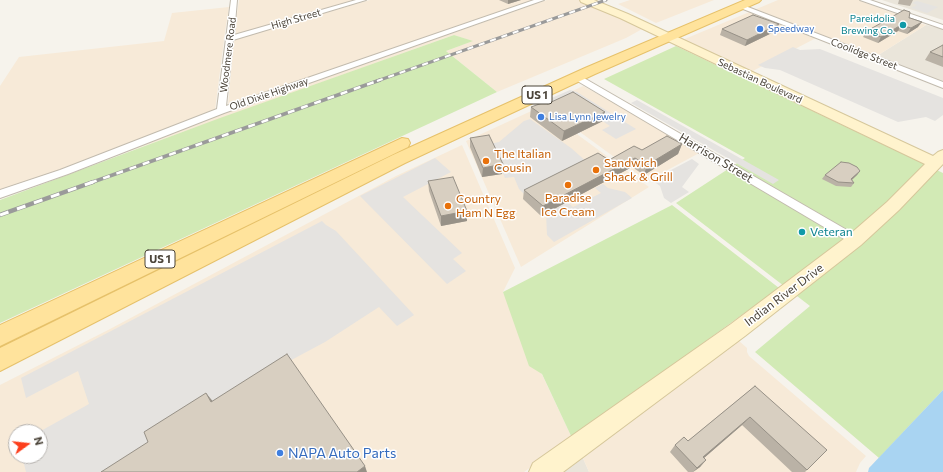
<!DOCTYPE html>
<style>
body{margin:0}
#map{position:relative;width:943px;height:472px;overflow:hidden;background:#f6f3ec;font-family:Commissioner,sans-serif}
canvas{display:block}
.north{position:absolute;left:8px;top:424px;width:40px;height:40px;box-sizing:border-box;background:#fff;border:1px solid #b7b4b0;border-radius:50%;rotate:75deg;font-size:11px;font-weight:700;line-height:16px;text-align:center;color:#4b4439}
.north::after{content:'';display:block;margin:auto;width:14px;height:18px;background:#fc3f1d;clip-path:polygon(50% 0,100% 100%,50% 72%,0 100%)}
</style>
<div id="map">
<canvas width="943" height="472"></canvas>
<div class="north">N</div>
</div>
<script>
const ctx = document.querySelector('canvas').getContext('2d');
ctx.lineJoin = 'round';
function fillPath(path, color) { ctx.fillStyle = color; ctx.fill(path, 'evenodd'); }
const toPath = rows => new Path2D(rows.map(r => 'M' + r).join(''));
function trace(path, color, width, dash) { ctx.strokeStyle = color; ctx.lineWidth = width; ctx.lineCap = dash ? 'butt' : 'round'; ctx.setLineDash(dash || []); ctx.stroke(path); }
function write(font, color, halo, rows, align = 'center') {
  ctx.font = font + ' Commissioner,sans-serif'; ctx.lineWidth = 3; ctx.setLineDash([]); ctx.textBaseline = 'middle'; ctx.strokeStyle = halo; ctx.fillStyle = color; for (const [text, x, y, turn = 0] of rows) {
    ctx.save(); ctx.translate(x, y); ctx.rotate((+turn || 0) * Math.PI / 180); ctx.textAlign = isNaN(turn) ? turn : align; if (halo) ctx.strokeText(text, 0, 0); ctx.fillText(text, 0, 0); ctx.restore();
  }
}
const residential = toPath([
 [882,0,943,0,943,20],
 [926,25,943,29,943,86,872,59],
 [582,456,589,472,560,472]
]);
const commercial = toPath([
 [239,0,357,0,234,35],
 [370,0,534,0,228,106,234,39],
 [547,0,579,0,644,28,626,38,497,92,446,51,472,41,454,35,105,160,227,112],
 [630,0,714,0,656,23,618,4],
 [778,0,862,0,860,1,926,25,872,59,816,38,749,73,680,41],
 [229,7,224,38,223,39,224,40,215,110,62,169,0,191,0,86,19,57,164,41,172,13],
 [583,86,703,151,647,181,543,105],
 [540,107,649,187,521,267,466,141],
 [462,145,515,268,503,292,572,438,524,472,0,472,0,385,110,329,396,176],
 [16,432,40,432,40,456,16,456],
 [738,340,747,348,747,352,749,356,866,456,860,463,856,472,589,472,582,456]
]);
const green = toPath([
 [454,35,473,41,446,51,497,92,0,323,0,200,220,118],
 [676,46,943,173,943,390,879,458,755,352,810,306,676,203,745,158,604,79],
 [672,205,779,288,572,438,542,374,529,366,503,292]
]);
const parking = toPath([
 [917,1,938,7,927,13,911,8,917,5,912,3],
 [793,47,800,50,820,49,943,98,943,115,935,121,926,117,898,122,780,70,765,68,758,65],
 [570,90,577,92,636,129,616,139,602,130,610,126,566,97,555,102,547,100],
 [637,100,779,180,773,184,631,103],
 [530,119,571,148,588,163,524,194,519,189,514,177,505,178,490,144,499,142,524,121],
 [435,158,451,172,403,197,462,253,453,259,466,271,447,284,360,196],
 [692,159,699,164,682,187,689,192,671,203,664,198,660,186,652,180],
 [603,184,608,188,625,192,632,198,554,242,547,235,546,214,567,202,573,207,601,193,595,188],
 [322,221,326,225,336,231,414,315,397,326,379,307,325,342,211,403,116,472,26,472,22,456,40,456,40,432,39,432,89,404,78,371,26,398,21,378]
]);
const water = toPath([
 [943,390,943,472,868,472,869,468]
]);
const street = toPath([
 [231,0,237,0,234,35,356,0,366,0,233,40,226,106,534,0,544,0,224,113,68,174,0,198,0,190,60,170,217,109,231,0],
 [860,0,870,0,943,25,943,29,860,0],
 [740,4,943,82,943,88,738,7,738,5,740,4],
 [577,74,859,237,861,240,859,243,855,244,851,243,574,79,573,77,574,75,577,74]
]);
const secondary = toPath([
 [580,0,594,0,628,14,933,156,938,152,943,150,943,164,899,210,861,245,745,336,563,472,529,472,533,463,731,324,849,235,887,202,925,164,620,18,581,2,580,0]
]);
const primary = toPath([
 [745,0,761,0,759,2,595,74,405,163,0,371,0,348,393,155,585,68,745,0],
 [402,138,408,139,410,143,408,147,0,346,0,325,402,138]
]);
const railFar2 = toPath([
 [377,81,606,0]
]);
const railFar1 = toPath([
 [90,183,380,80]
]);
const rail = toPath([
 [0,215,93,182]
]);
const wall = toPath([
 [499,0,521,0,508,4],
 [899,0,913,0,910,6,898,4],
 [909,18,918,27,907,34,898,31,878,43,863,37,867,31],
 [722,29,776,31,745,46,720,35],
 [943,45,943,67,925,60,930,52],
 [547,104,603,121,562,141,530,117,531,107],
 [470,138,502,174,482,177,470,147],
 [682,144,678,154,644,175,632,167,541,216,523,199,524,190,609,160,642,150],
 [860,171,857,175,852,180,854,183,851,187,836,186,822,179,825,175],
 [428,181,467,221,441,226,429,191],
 [755,386,807,470,805,472,792,472,742,425,704,458,706,460,700,467,693,472,688,472,670,452,675,445,688,441]
]);
const shadedWall = toPath([
 [508,0,521,0,508,4],
 [922,22,918,27,907,34,911,28],
 [779,24,776,31,745,46,747,40],
 [901,25,898,31,878,43,881,37],
 [605,112,603,121,562,141,564,131],
 [682,144,678,154,644,175,647,165],
 [635,158,632,167,541,216,543,206],
 [503,164,502,174,482,177,483,168],
 [860,171,857,175,849,182,851,179],
 [467,211,467,221,441,226,441,216],
 [206,393,215,404,211,402],
 [750,417,742,425,697,464,703,457],
 [706,460,700,467,693,472,697,468],
 [365,466,367,472,357,472]
]);
const building = toPath([
 [904,10,910,12,909,18,910,18,922,22,911,28,901,25,881,37,867,31,904,10],
 [753,15,779,24,747,40,722,29,753,15],
 [943,45,943,57,930,52,943,45],
 [573,92,605,112,564,131,531,107,545,102,547,104,573,92],
 [489,135,503,164,483,168,470,138,489,135],
 [667,136,682,144,647,165,635,158,543,206,524,190,598,153,609,160,634,146,642,150,667,136],
 [841,162,849,163,857,167,860,171,851,179,854,183,838,182,825,175,841,162],
 [453,177,467,211,441,216,428,181,453,177],
 [287,354,365,466,357,472,101,472,148,442,144,432,206,393,211,402,287,354],
 [755,386,827,450,807,470,750,417,703,457,706,460,697,468,675,445,684,437,688,441,755,386]
]);
const markers = [
 [903,25,4,"#0f9aa8"],
 [760,29,4,"#3f7fe0"],
 [541,117,4,"#3f7fe0"],
 [486,161,4,"#e8710a"],
 [596,170,4,"#e8710a"],
 [568,185,4,"#e8710a"],
 [448,206,4,"#e8710a"],
 [802,232,4,"#0f9aa8"],
 [280,453,4,"#3f7fe0"]
];
const farStreetnames = [
 ["High Street",296,19,-16],
 ["Coolidge Street",864,54,21],
 ["Woodmere Road",228,55,-83],
 ["Sebastian Boulevard",760,81,25],
 ["Old Dixie Highway",269,94,-19]
];
const farCulturenames = [
 ["Pareidolia",895,19],
 ["Brewing Co.",895,31]
];
const farShopnames = [
 ["Speedway",768,29],
 ["Lisa Lynn Jewelry",549,117]
];
const shields = [
 [537,95,30],
 [160,259,30]
];
const shieldNames = [
 ["US 1",537,95],
 ["US 1",160,259]
];
const foodNames = [
 ["The Italian",494,154],
 ["Cousin",494,168],
 ["Sandwich",604,163],
 ["Shack & Grill",604,177],
 ["Paradise",568,198,"center"],
 ["Ice Cream",568,212,"center"],
 ["Country",456,199],
 ["Ham N Egg",456,213]
];
const streetNames = [
 ["Harrison Street",716,158,31],
 ["Indian River Drive",784,295,-37]
];
const cultureNames = [
 ["Veteran",810,232]
];
const nearShopnames = [
 ["NAPA Auto Parts",288,453]
];
fillPath(residential, '#eae5da');
fillPath(commercial, '#f7ead8');
fillPath(green, '#d2eab5');
fillPath(parking, '#e5e3e0');
fillPath(water, '#a9d4f2');
trace(street, '#c2bbae', 2);
trace(secondary, '#d6c79b', 2);
trace(primary, '#e6c16a', 2);
fillPath(street, '#fff');
fillPath(secondary, '#fff3cd');
fillPath(primary, '#ffe39c');
trace(railFar2, '#9a9a9a', 3);
trace(railFar1, '#9a9a9a', 3.5);
trace(rail, '#9a9a9a', 4.5);
trace(railFar2, '#fff', 2, [6]);
trace(railFar1, '#fff', 2.5, [7]);
trace(rail, '#fff', 3, [9]);
fillPath(wall, '#bab2a6');
fillPath(shadedWall, '#979187');
fillPath(building, '#d8cfc1');
trace(building, '#979187', 1);
for (const [x, y, r, color] of markers) { const dot = new Path2D(); dot.arc(x, y, r, 0, 2 * Math.PI); ctx.fillStyle = color; ctx.fill(dot); trace(dot, '#fff', 1.5); }
write('10px', '#4b4439', '#fff', farStreetnames);
write('10px', '#0d838f', '#fff', farCulturenames, 'right');
write('10px', '#366cbe', '#fff', farShopnames, 'left');
for (const [x, y, w] of shields) { const box = new Path2D(); box.roundRect(x - w / 2, y - 9, w, 18, 3); ctx.fillStyle = '#fff'; ctx.fill(box); trace(box, '#4b4439', 1); }
write('bold 11px', '#4b4439', null, shieldNames);
write('12px', '#c56008', '#fff', foodNames, 'left');
write('12px', '#4b4439', '#fff', streetNames);
write('12px', '#0d838f', '#fff', cultureNames, 'left');
write('14px', '#366cbe', '#fff', nearShopnames, 'left');
</script>
